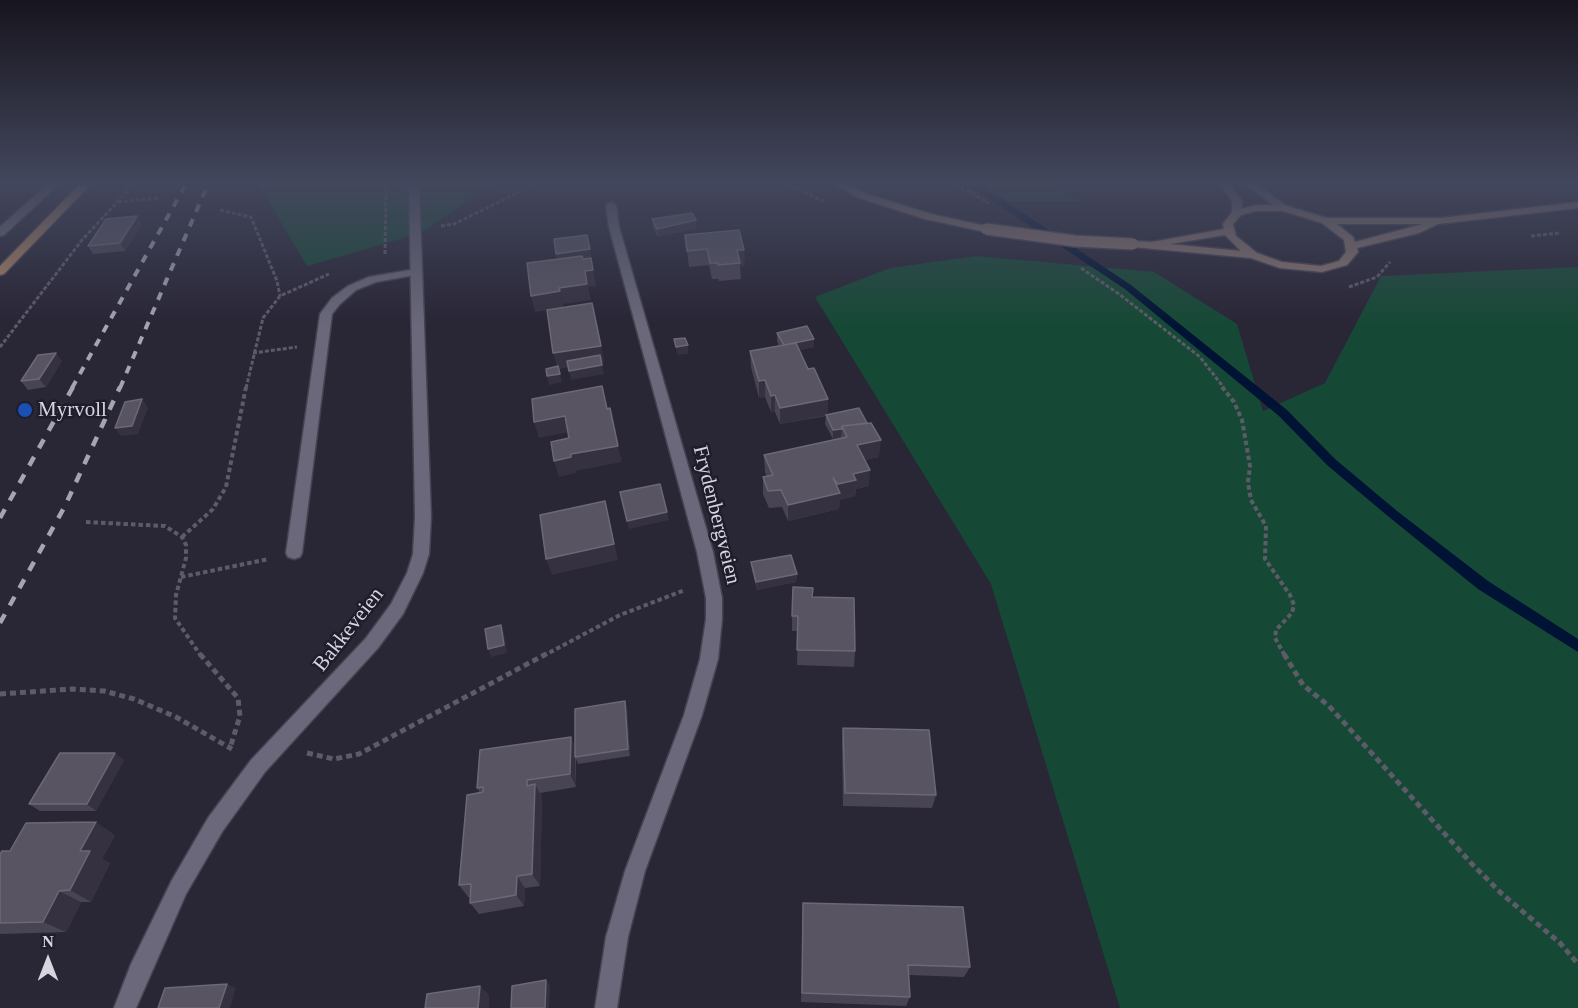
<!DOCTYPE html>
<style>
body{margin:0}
#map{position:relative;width:1578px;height:1008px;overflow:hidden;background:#292636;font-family:Georgia,serif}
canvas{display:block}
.north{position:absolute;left:18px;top:930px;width:60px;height:60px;-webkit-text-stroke:4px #1f1d2b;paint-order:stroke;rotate:0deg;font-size:16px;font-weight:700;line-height:24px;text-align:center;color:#d7d6e0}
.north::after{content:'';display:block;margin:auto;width:21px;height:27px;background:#d7d6e0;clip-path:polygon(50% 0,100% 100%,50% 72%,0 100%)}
</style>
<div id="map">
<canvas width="1578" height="1008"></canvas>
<div class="north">N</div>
</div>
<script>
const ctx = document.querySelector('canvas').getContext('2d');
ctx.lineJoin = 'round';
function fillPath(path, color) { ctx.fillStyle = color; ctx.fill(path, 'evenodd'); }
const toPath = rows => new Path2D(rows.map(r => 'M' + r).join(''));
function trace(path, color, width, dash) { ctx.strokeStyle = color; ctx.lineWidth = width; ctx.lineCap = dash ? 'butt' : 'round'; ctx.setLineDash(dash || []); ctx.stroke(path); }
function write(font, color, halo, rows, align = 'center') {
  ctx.font = font + ' Georgia,serif'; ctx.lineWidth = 5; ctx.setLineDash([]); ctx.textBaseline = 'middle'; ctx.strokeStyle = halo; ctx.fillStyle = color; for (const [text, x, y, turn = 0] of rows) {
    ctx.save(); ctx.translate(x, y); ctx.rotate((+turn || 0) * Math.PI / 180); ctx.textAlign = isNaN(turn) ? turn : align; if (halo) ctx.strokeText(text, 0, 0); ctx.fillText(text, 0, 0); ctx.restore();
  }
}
const green = toPath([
 [258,184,492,184,421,233,307,266],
 [982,184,1055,184,1083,201,1006,201],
 [976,256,1154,272,1237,324,1263,411,1325,383,1381,276,1578,267,1578,1008,1120,1008,991,584,815,297,890,268]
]);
const stream = toPath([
 [967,184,977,184,1002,199,1131,285,1287,410,1335,459,1397,511,1488,581,1578,639,1578,652,1478,589,1389,517,1327,465,1279,416,1125,289,967,184]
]);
const pathFar2 = toPath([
 [788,184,823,201],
 [956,184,989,203],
 [118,202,159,198],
 [220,210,251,217,277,281,280,296],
 [441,226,454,224,536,184],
 [1531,236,1559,233],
 [385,254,386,184],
 [1081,268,1119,294,1200,357,1224,388],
 [1349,287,1377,277,1390,262],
 [0,347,82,240,134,184],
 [253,353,297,347],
 [246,388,263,318,280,296,329,274]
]);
const pathFar1 = toPath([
 [1222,387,1234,402,1242,420,1250,466,1248,483,1251,500,1266,526,1265,559,1290,595,1294,605,1292,613,1276,630,1275,638,1285,656],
 [86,522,165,526,182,537,186,545,186,558,176,595,175,618,201,656],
 [182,537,213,509,226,487,246,387],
 [181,577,269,559],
 [543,656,620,615,685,590]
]);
const path = toPath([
 [200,654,238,698,240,716,230,748],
 [1284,654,1303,685,1329,706,1472,864,1502,894,1560,943,1578,964],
 [0,694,72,689,104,691,134,699,176,717,232,749],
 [307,753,334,759,359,754,546,654]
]);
const lane = toPath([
 [48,184,59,184,4,235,0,236,0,227,48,184],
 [416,269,420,270,420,274,376,282,356,290,340,304,332,314,302,553,300,557,294,559,288,557,286,553,320,314,332,298,348,286,369,277,416,269]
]);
const street = toPath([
 [409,184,419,184,431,517,429,554,423,573,403,614,378,648,265,772,222,832,186,894,136,1008,114,1008,131,964,172,880,208,818,251,760,366,638,391,604,407,573,413,554,415,517,409,184],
 [1220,184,1230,184,1242,201,1241,215,1232,213,1232,201,1220,184],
 [1245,184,1257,184,1289,208,1280,210,1245,184],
 [611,202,616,205,619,227,713,552,722,598,722,619,718,659,702,715,645,871,628,937,617,1008,595,1008,606,937,625,871,684,715,700,659,706,619,706,598,697,552,609,227,606,205,611,202]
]);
const secondary = toPath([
 [833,184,847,184,867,194,931,214,986,226,991,229,986,232,925,219,859,198,833,184],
 [1578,202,1578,208,1438,224,1419,233,1357,248,1358,252,1347,265,1322,272,1280,268,1251,258,1133,247,1128,244,1133,241,1152,242,1224,229,1223,224,1233,211,1256,205,1284,205,1327,218,1441,218,1578,202],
 [1256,211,1283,211,1322,223,1344,240,1346,252,1339,261,1321,266,1282,262,1257,253,1236,236,1233,224,1241,215,1256,211],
 [1337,224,1423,224,1355,242,1353,237,1337,224],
 [1225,235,1241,251,1170,244,1225,235]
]);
const primary = toPath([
 [80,184,91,184,4,274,0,275,0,266,80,184]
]);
const railFar1 = toPath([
 [72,388,186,184],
 [120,388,208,184]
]);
const rail = toPath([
 [0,518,73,387],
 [0,623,65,506,120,387]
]);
const secondaryBridge = toPath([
 [986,229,1075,241,1133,244]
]);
const wall = toPath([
 [652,219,696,220,696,228,658,237,653,227],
 [142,224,125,251,93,254,88,246],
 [685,235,745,265,740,266,741,279,719,281,719,279,712,279,709,265,689,267],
 [777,333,814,347,799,350,808,369,828,399,828,415,879,457,865,460,869,486,856,489,855,496,840,500,839,509,788,521,782,507,769,508,763,494,763,477,767,477,765,472,764,455,841,438,841,437,833,439,825,424,826,416,780,424,775,412,771,412,765,397,759,398,751,367,750,351,779,346,777,341],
 [62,361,46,387,28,390,21,381],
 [751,562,797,574,796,582,757,590,752,570],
 [812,597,855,651,854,667,797,665,798,631,792,631,792,616],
 [625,701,627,708,630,756,578,764,576,759,576,787,540,793,542,798,540,886,525,888,524,906,479,914,470,903,470,897,468,897,459,885,480,793,477,788,571,737,575,748],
 [843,728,936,795,932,808,843,806,842,743],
 [124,760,96,811,40,811,29,804],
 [115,835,102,859,110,863,91,902,81,902,66,932,0,934,0,854,10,851],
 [803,903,970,967,964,977,909,975,910,997,906,1006,801,1002]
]);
const shadedWall = toPath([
 [137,216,142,224,125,251,120,243],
 [696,220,696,228,658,237,657,229],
 [590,249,591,257,558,262,556,254],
 [737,250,744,250,745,265,740,266],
 [593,270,596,286,588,287,591,300,563,304,564,308,535,312,531,296,585,271],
 [814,339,814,347,784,353,784,345],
 [688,345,688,354,677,355,676,347],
 [601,346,604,362,559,369,562,382,549,385,547,376,558,370,553,353],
 [56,353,62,361,46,387,39,379],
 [602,365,604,374,571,380,569,371],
 [765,380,765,397,759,398,759,381],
 [775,395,775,412,771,412,771,396],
 [142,399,148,408,138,434,121,436,115,428],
 [828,399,828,415,780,424,780,408],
 [565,416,570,432,539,438,534,422],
 [842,429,841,437,833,439,833,430],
 [881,440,879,457,856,462,857,445],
 [618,446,622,462,575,471,576,473,559,477,554,461,571,454],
 [870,470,869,486,856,489,855,496,840,500,839,509,788,521,788,505,837,493,838,484,853,474],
 [605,501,618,560,552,575,546,559],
 [667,512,669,520,629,529,627,521],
 [797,574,796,582,757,590,756,582],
 [501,625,504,633,507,653,491,657,488,649],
 [625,701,627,708,630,756,628,749],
 [571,737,576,751,575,757,576,787,570,774],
 [115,753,124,760,96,811,87,804],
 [535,784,542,798,540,886,532,874],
 [96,822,115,835,102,859,110,863,91,902,70,890,80,851],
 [517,876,525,888,524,906,516,895],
 [59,891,81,902,66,932,43,922],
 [546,980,550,985,549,1008,545,1008],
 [227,984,236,988,230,1008,219,1008],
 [480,986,489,995,489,1008,478,1008]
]);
const building = toPath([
 [692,213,696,220,657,229,652,219,692,213],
 [137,216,120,243,88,246,106,219,137,216],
 [739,230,744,250,737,250,740,263,718,265,718,263,710,263,707,249,687,251,685,235,739,230],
 [587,235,590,249,556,254,554,239,587,235],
 [582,256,583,259,591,258,593,270,585,271,587,284,559,288,560,291,531,296,527,263,582,256],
 [592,303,601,346,553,353,547,310,592,303],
 [807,326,814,339,784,345,777,333,807,326],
 [685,338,688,345,676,347,674,339,685,338],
 [796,343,808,369,814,368,828,399,780,408,775,395,771,396,765,380,759,381,750,351,796,343],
 [56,353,39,379,21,381,38,355,56,353],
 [600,355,602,365,569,371,567,361,600,355],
 [558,366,560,374,547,376,546,369,558,366],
 [602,386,607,409,610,408,618,446,571,454,571,457,554,461,551,442,569,438,565,416,534,422,532,399,602,386],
 [142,399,132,426,115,428,125,402,142,399],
 [859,408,867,423,842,426,842,429,833,430,826,415,859,408],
 [871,423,881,440,857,445,870,470,853,474,856,480,838,484,833,478,840,493,788,505,781,490,768,491,763,477,773,475,764,455,847,437,842,426,871,423],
 [660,484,667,512,627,521,620,492,660,484],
 [605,501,614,544,546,559,540,515,605,501],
 [791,555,797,574,756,582,751,562,791,555],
 [793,587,813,588,812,597,854,598,855,651,797,650,798,616,792,616,793,587],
 [501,625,504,645,488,649,485,629,501,625],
 [625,701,628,749,575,757,575,709,625,701],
 [843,728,929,730,936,795,845,793,843,728],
 [571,737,570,774,527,780,527,786,535,784,532,874,517,876,516,895,470,903,471,884,459,885,467,795,483,792,483,787,477,788,480,750,571,737],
 [60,753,115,753,87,804,29,804,60,753],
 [96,822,80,851,90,851,70,890,59,891,43,922,0,923,0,854,2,851,10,851,26,823,96,822],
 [803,903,963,907,970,967,908,965,910,997,802,993,803,903],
 [546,980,545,1008,511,1008,512,986,546,980],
 [227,984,219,1008,158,1008,165,988,227,984],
 [480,986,478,1008,425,1008,427,994,480,986]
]);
const markers = [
 [25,410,8,"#1a4fb4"]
];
const poiNames = [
 ["Myrvoll",38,410]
];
const streetNames = [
 ["Frydenbergveien",716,515,76],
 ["Bakkeveien",349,630,-52]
];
fillPath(green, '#164935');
fillPath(stream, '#001334');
trace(lane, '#454350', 3);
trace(street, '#454350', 3);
trace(secondary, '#454350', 3);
trace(primary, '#454350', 3);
trace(pathFar2, '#5e5b69', 3, [4, 2]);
trace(pathFar1, '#5e5b69', 4, [4.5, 3]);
trace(path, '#5e5b69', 5, [6, 4]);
fillPath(lane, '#6a687a');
fillPath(street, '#6a687a');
fillPath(secondary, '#8a756e');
fillPath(primary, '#aa8161');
trace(railFar1, '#a5a4af', 4, [8, 8]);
trace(rail, '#a5a4af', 4.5, [10, 10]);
trace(secondaryBridge, '#454350', 14, []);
trace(secondaryBridge, '#8a756e', 11);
fillPath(wall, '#494453');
fillPath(shadedWall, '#363141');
fillPath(building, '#585462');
trace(building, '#6c6876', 1.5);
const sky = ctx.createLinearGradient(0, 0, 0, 326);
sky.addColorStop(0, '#17151e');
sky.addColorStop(0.56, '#43475d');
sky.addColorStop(1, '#43475d00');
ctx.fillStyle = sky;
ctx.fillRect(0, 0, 1578, 326);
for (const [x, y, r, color] of markers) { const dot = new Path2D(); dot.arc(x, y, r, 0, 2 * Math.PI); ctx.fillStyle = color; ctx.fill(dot); trace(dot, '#1f1d2b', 2); }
write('21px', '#d7d6e0', '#1f1d2b', poiNames, 'left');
write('21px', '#d7d6e0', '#1f1d2b', streetNames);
</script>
